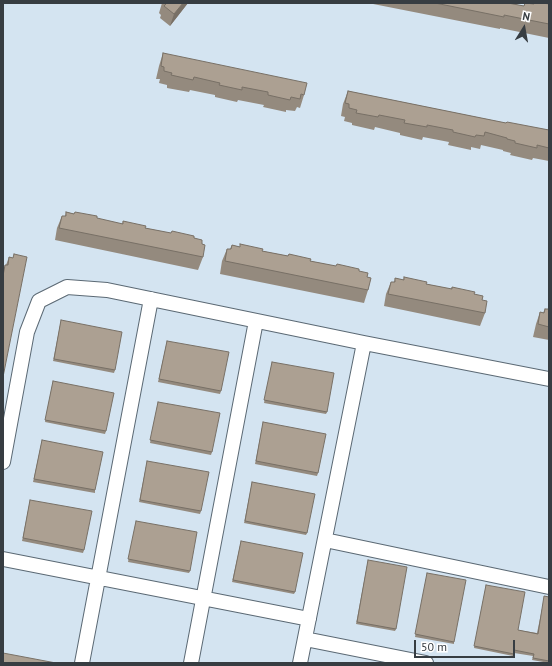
<!DOCTYPE html>
<style>
body{margin:0}
#map{position:relative;width:552px;height:666px;overflow:hidden;background:#d4e4f1;font-family:"PT Sans",sans-serif}
canvas{display:block}
.frame{position:absolute;inset:0;border:4px solid #373d42;pointer-events:none}
.north{position:absolute;left:504px;top:8px;width:40px;height:40px;-webkit-text-stroke:3px #fff;paint-order:stroke;rotate:11deg;font-size:11px;font-weight:700;line-height:16px;text-align:center;color:#373d42}
.north::after{content:'';display:block;margin:auto;width:14px;height:18px;background:#373d42;clip-path:polygon(50% 0,100% 100%,50% 72%,0 100%)}
.scale{position:absolute;left:414px;top:640px;width:101px;height:18px;box-sizing:border-box;border:2px solid #373d42;border-top:0;padding-left:5px;font-size:12px;line-height:14px;white-space:nowrap;color:#373d42;-webkit-text-stroke:3px #fff;paint-order:stroke}
</style>
<div id="map">
<canvas width="552" height="666"></canvas>
<div class="frame"></div>
<div class="north">N</div>
<div class="scale">50 m</div>
</div>
<script>
const ctx = document.querySelector('canvas').getContext('2d');
ctx.lineJoin = 'round';
const toPath = rows => new Path2D(rows.map(r => 'M' + r).join(''));
function trace(path, color, width, dash) { ctx.strokeStyle = color; ctx.lineWidth = width; ctx.lineCap = dash ? 'butt' : 'round'; ctx.setLineDash(dash || []); ctx.stroke(path); }
function fillPath(path, color) { ctx.fillStyle = color; ctx.fill(path, 'evenodd'); }
const minor = toPath([
 [3,462,27,332,39,301,67,287,107,290,364,343,549,379],
 [325,540,549,587],
 [3,559,309,619],
 [305,639,426,663],
 [82,663,151,299],
 [191,663,256,321],
 [300,663,364,343]
]);
const wall = toPath([
 [162,3,188,3,170,26,160,18,161,15,159,13],
 [368,3,508,3,524,6,525,3,549,4,549,38,500,28,500,29],
 [163,53,304,95,300,108,297,107,295,111,286,110,286,112,263,107,264,105,238,100,237,102,215,97,215,95,190,90,189,92,167,88,167,85,159,83,160,79,156,79,159,66],
 [348,91,506,123,549,130,549,161,533,158,532,160,510,155,511,153,503,151,503,150,481,145,480,149,471,147,471,150,448,145,449,142,423,137,422,140,400,135,400,133,375,127,374,130,352,125,352,123,344,121,345,117,341,116,343,104],
 [66,212,122,224,123,221,145,228,194,238,202,244,203,257,198,270,55,240,57,228,62,216,65,216],
 [240,244,262,251,288,256,289,254,310,261,359,271,367,277,368,290,364,303,220,274,222,261,227,249,230,249,232,245,240,247],
 [14,254,3,377,3,271,5,265,6,265,9,257,13,258],
 [404,277,426,284,451,289,452,287,474,294,482,300,485,313,480,326,384,306,386,294,391,282,394,282,395,278,403,280],
 [545,309,549,309,549,340,533,337,536,324,540,312,543,313],
 [61,320,115,370,114,373,53,361],
 [167,341,221,391,220,394,158,382],
 [272,362,327,412,326,414,264,403],
 [53,381,106,431,105,434,45,422],
 [158,402,212,452,211,455,150,443],
 [263,422,318,473,317,476,255,464],
 [42,440,95,490,95,493,33,482],
 [147,461,201,511,200,514,139,502],
 [252,482,307,533,306,535,244,523],
 [30,500,84,550,83,553,22,541],
 [136,521,190,571,189,573,128,562],
 [241,541,295,592,294,594,232,582],
 [368,560,396,629,395,631,356,624],
 [427,573,454,642,454,644,415,637],
 [486,585,518,630,537,633,544,599,544,596,549,597,549,663,532,660,533,656,514,653,513,656,474,648]
]);
const shadedWall = toPath([
 [183,3,188,3,170,26,174,14]
]);
const building = toPath([
 [167,3,183,3,174,14,164,6,167,3],
 [435,3,508,3,524,6,525,3,534,4,534,3,543,3,549,4,549,24,504,15,504,17,435,3],
 [163,53,307,83,304,95,301,94,300,99,291,97,290,100,268,95,268,92,242,87,242,90,219,85,220,83,194,77,193,80,171,75,172,73,164,71,164,67,161,66,163,53],
 [348,91,506,123,507,122,549,130,549,148,537,145,537,148,515,143,515,141,507,139,507,138,485,132,484,136,476,135,475,137,453,132,453,130,427,125,427,127,404,123,405,120,379,115,378,117,356,113,357,110,349,108,349,104,345,103,348,91],
 [66,212,74,214,75,212,97,216,97,218,123,224,123,221,146,226,145,228,171,233,172,231,194,236,194,238,202,240,202,244,205,245,203,257,59,228,62,216,66,216,66,212],
 [240,244,263,249,262,251,288,256,289,254,311,259,310,261,336,266,337,264,359,269,359,271,368,273,367,277,371,278,368,290,225,261,227,249,231,249,232,245,240,247,240,244],
 [14,254,27,257,3,377,3,276,5,265,8,265,9,257,13,258,14,254],
 [404,277,427,282,426,284,452,289,452,287,475,292,474,294,483,296,482,300,487,301,485,313,388,294,391,282,395,282,395,278,404,280,404,277],
 [545,309,549,309,549,327,538,324,540,312,544,313,545,309],
 [61,320,122,332,115,370,54,359,61,320],
 [167,341,229,352,221,391,159,379,167,341],
 [272,362,334,373,327,412,264,400,272,362],
 [53,381,114,393,106,431,45,420,53,381],
 [158,402,220,413,212,452,150,440,158,402],
 [263,422,326,434,318,473,256,461,263,422],
 [42,440,103,452,95,490,34,479,42,440],
 [147,461,209,472,201,511,140,500,147,461],
 [252,482,315,494,307,533,245,521,252,482],
 [30,500,92,511,84,550,23,538,30,500],
 [136,521,197,532,190,571,128,559,136,521],
 [241,541,303,553,295,592,233,580,241,541],
 [368,560,407,567,396,629,357,622,368,560],
 [427,573,466,580,454,642,415,634,427,573],
 [486,585,525,592,518,630,538,634,544,596,549,597,549,661,533,658,534,654,514,650,514,654,474,646,486,585],
 [3,653,56,663,3,663,3,653]
]);
trace(minor, '#5b6974', 16);
trace(minor, '#fff', 14);
fillPath(wall, '#948a7e');
fillPath(shadedWall, '#787066');
fillPath(building, '#aca092');
trace(building, '#787066', 1);
</script>
